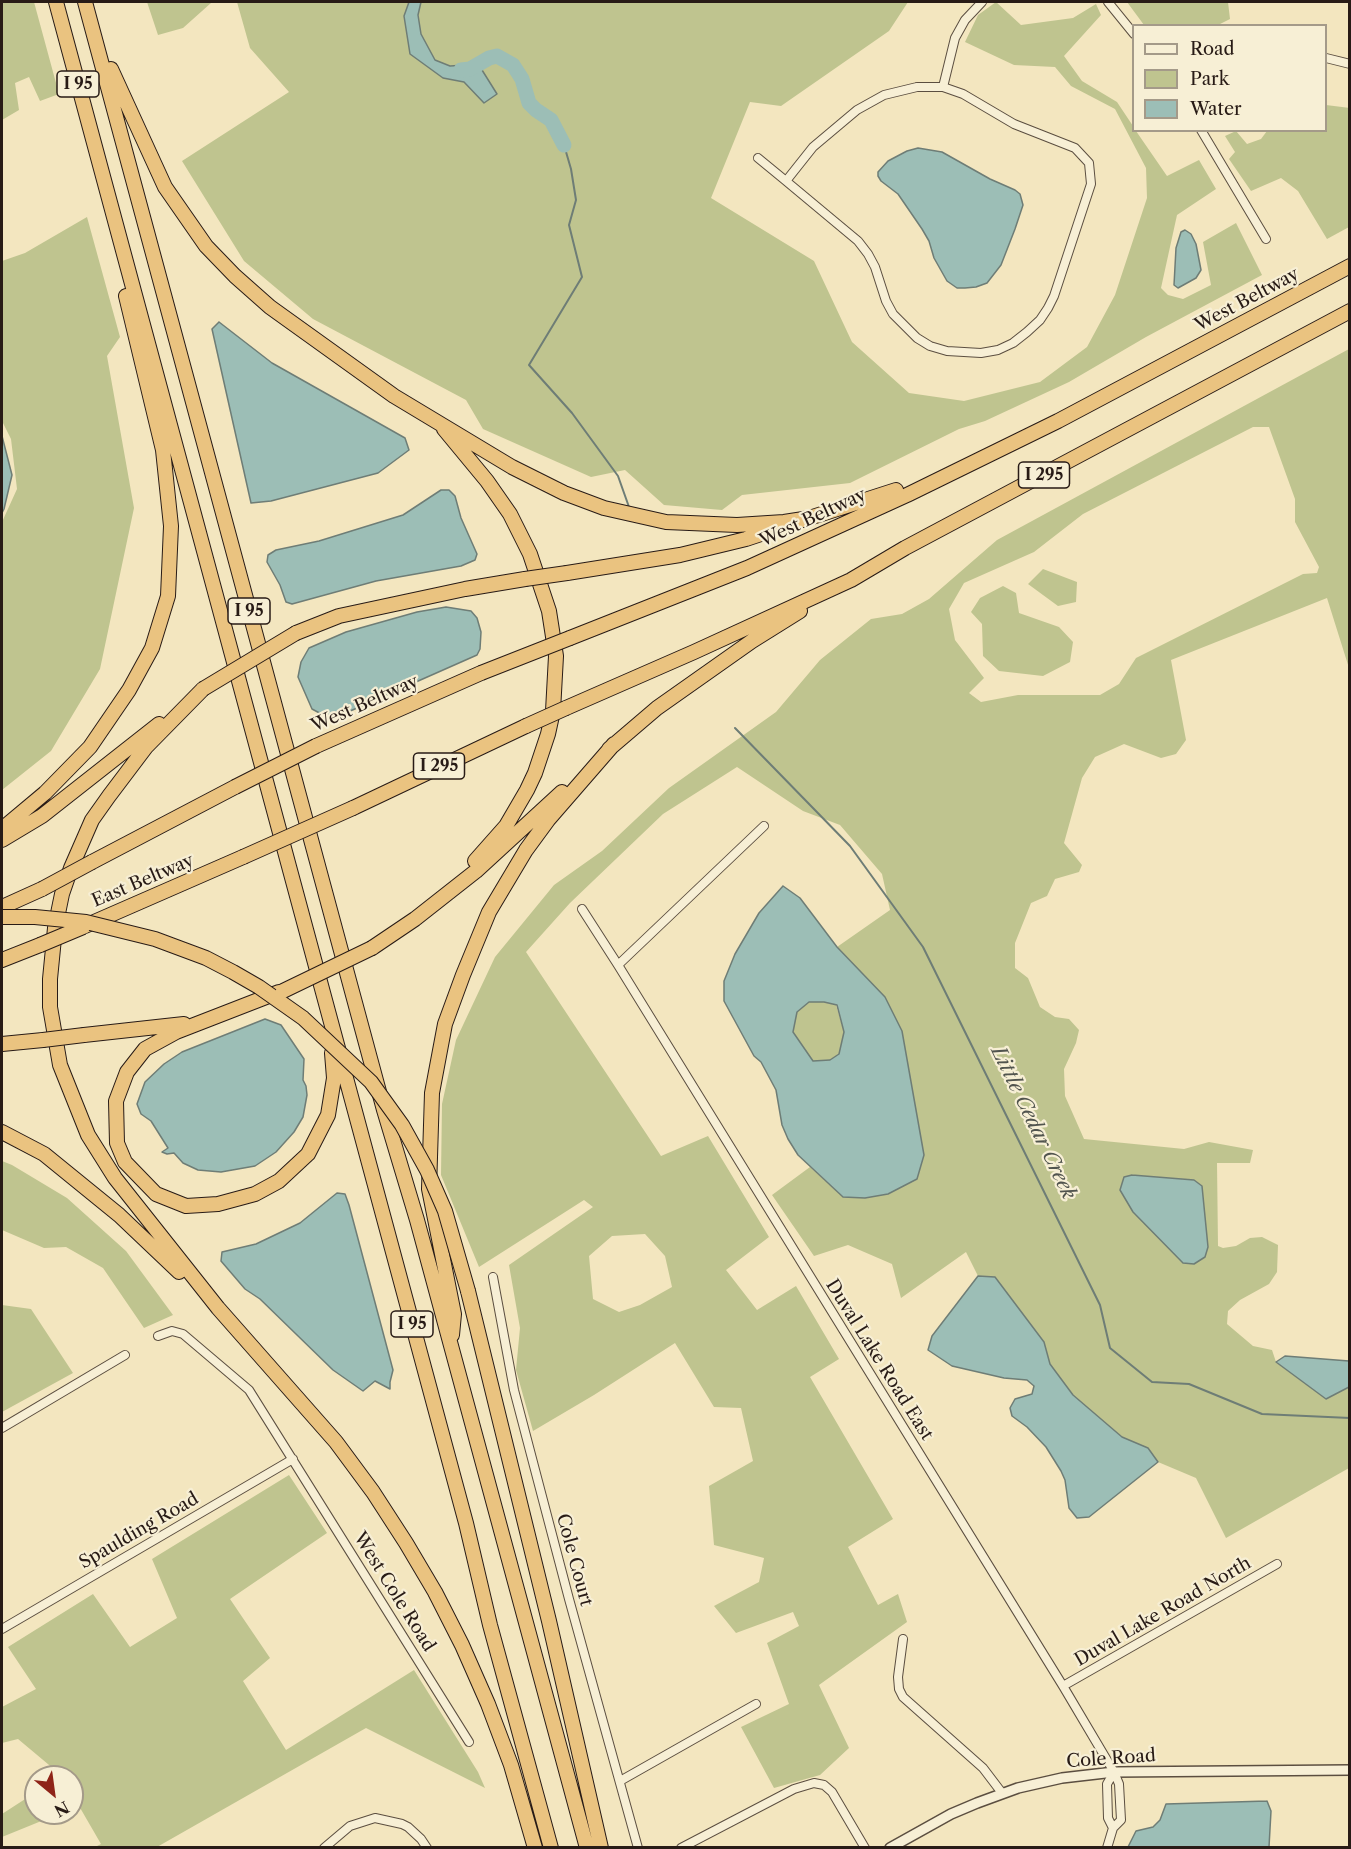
<!DOCTYPE html>
<style>
body{margin:0}
#map{position:relative;width:1351px;height:1849px;overflow:hidden;background:#f3e6bf;font-family:"Libre Caslon Text",serif}
canvas{display:block}
.frame{position:absolute;inset:0;border:3px solid #281b16;pointer-events:none}
.legend{position:absolute;left:1132px;top:24px;width:195px;height:108px;box-sizing:border-box;background:#f7efd5;border:2px solid #a49a89;margin:0;padding:8px 10px;list-style:none;font-size:18px;color:#281b16}
.legend li{display:flex;align-items:center;gap:12px;height:30px}
.legend b{width:30px;border:2px solid #a49a89}
.north{position:absolute;left:24px;top:1765px;width:60px;height:60px;box-sizing:border-box;background:#f7efd5;border:2px solid #a49a89;border-radius:50%;rotate:151deg;font-size:16px;font-weight:700;line-height:24px;text-align:center;color:#281b16}
.north::after{content:'';display:block;margin:auto;width:21px;height:27px;background:#8f2418;clip-path:polygon(50% 0,100% 100%,50% 72%,0 100%)}
</style>
<div id="map">
<canvas width="1351" height="1849"></canvas>
<div class="frame"></div>
<ul class="legend">
<li><b style="height:8px;background:#f7efd5"></b>Road</li>
<li><b style="height:16px;background:#bfc48f"></b>Park</li>
<li><b style="height:16px;background:#9cbeb6"></b>Water</li>
</ul>
<div class="north">N</div>
</div>
<script>
const ctx = document.querySelector('canvas').getContext('2d');
ctx.lineJoin = 'round';
function fillPath(path, color) { ctx.fillStyle = color; ctx.fill(path, 'evenodd'); }
const toPath = rows => new Path2D(rows.map(r => 'M' + r).join(''));
function trace(path, color, width, dash) { ctx.strokeStyle = color; ctx.lineWidth = width; ctx.lineCap = dash ? 'butt' : 'round'; ctx.setLineDash(dash || []); ctx.stroke(path); }
function write(font, color, halo, rows, align = 'center') {
  ctx.font = font + ' "Libre Caslon Text",serif'; ctx.lineWidth = 4.5; ctx.setLineDash([]); ctx.textBaseline = 'middle'; ctx.strokeStyle = halo; ctx.fillStyle = color; for (const [text, x, y, turn = 0] of rows) {
    ctx.save(); ctx.translate(x, y); ctx.rotate((+turn || 0) * Math.PI / 180); ctx.textAlign = isNaN(turn) ? turn : align; if (halo) ctx.strokeText(text, 0, 0); ctx.fillText(text, 0, 0); ctx.restore();
  }
}
const green = toPath([
 [2,2,34,2,59,94,40,101,29,77,15,83,19,110,2,120],
 [147,2,216,2,211,3,183,28,158,35],
 [237,2,409,2,404,17,443,78,464,82,466,65,450,66,435,60,421,34,418,15,421,2,908,2,889,31,781,106,750,102,711,198,814,261,852,342,909,393,964,401,1040,382,1087,347,1115,295,1147,198,1146,168,1115,109,1071,86,1055,67,1014,65,965,42,978,15,996,2,1021,25,1073,18,1096,4,1101,15,1064,56,1082,81,1117,102,1133,126,1134,130,1136,131,1167,176,1199,160,1216,189,1177,215,1161,288,1168,295,1183,299,1211,285,1203,242,1236,223,1262,275,1146,337,1069,382,985,421,959,429,850,483,742,495,722,510,664,505,625,470,591,477,483,429,466,400,313,319,244,261,182,161,289,92,250,48],
 [1127,2,1228,2,1230,19,1218,25,1144,25],
 [1326,105,1350,108,1349,227,1327,239,1298,191,1281,178,1251,191,1229,159,1235,152,1225,136,1236,131,1247,144,1261,139,1267,131,1326,130],
 [87,217,120,337,107,356,134,508,100,669,51,751,2,790,2,522,17,489,11,439,2,421,2,261,25,253],
 [1349,349,1349,668,1327,598,1171,660,1186,740,1176,754,1161,758,1124,744,1095,757,1082,778,1064,843,1082,865,1079,872,1055,879,1047,896,1031,903,1015,943,1015,968,1028,978,1040,1007,1055,1017,1069,1019,1079,1030,1076,1043,1064,1069,1065,1096,1084,1139,1184,1149,1209,1142,1253,1150,1250,1163,1217,1163,1218,1246,1223,1248,1236,1246,1250,1238,1262,1237,1278,1245,1277,1272,1269,1284,1240,1300,1228,1311,1227,1324,1253,1346,1272,1350,1276,1362,1326,1399,1349,1387,1349,1468,1226,1538,1196,1478,1158,1462,1148,1448,1122,1437,1073,1395,1050,1364,1044,1342,995,1277,978,1276,966,1252,901,1298,892,1264,848,1245,814,1256,772,1195,810,1167,843,1197,884,997,837,947,890,910,882,874,840,825,803,811,737,767,663,814,570,903,526,952,661,1156,708,1136,769,1237,726,1270,757,1310,796,1286,839,1359,810,1377,893,1519,848,1547,878,1605,898,1594,907,1622,819,1685,849,1748,820,1775,774,1788,741,1727,789,1704,767,1643,799,1626,793,1612,736,1633,714,1606,759,1582,764,1558,714,1545,709,1486,753,1461,741,1408,714,1407,675,1343,594,1395,533,1431,516,1370,520,1328,509,1265,593,1207,584,1200,479,1267,441,1175,442,1104,456,1040,495,957,554,885,602,851,669,788,776,712,820,660,871,619,902,614,929,599,997,540],
 [1253,427,1269,427,1295,499,1295,522,1319,567,1317,573,1303,574,1136,658,1119,684,1100,695,1018,695,981,702,969,693,984,678,955,640,949,609,964,583,1034,552,1083,514],
 [1132,1175,1194,1180,1202,1186,1205,1257,1194,1264,1184,1263,1124,1177],
 [645,1234,665,1256,672,1287,640,1305,619,1312,593,1299,589,1256,612,1236],
 [1043,569,1077,582,1076,602,1058,606,1028,584],
 [1003,586,1016,593,1019,613,1059,627,1073,642,1070,662,1043,676,999,671,983,656,982,624,971,612,980,598],
 [809,1002,824,1002,836,1005,844,1032,839,1054,830,1060,813,1061,793,1032,797,1012],
 [2,1161,12,1165,67,1198,126,1251,173,1315,144,1328,103,1268,66,1247,44,1248,2,1230],
 [2,1305,31,1309,73,1373,2,1412],
 [289,1475,327,1533,230,1599,270,1658,243,1681,286,1750,414,1670,478,1772,485,1788,366,1728,157,1847,95,1847,101,1844,79,1806,72,1809,72,1777,59,1777,61,1775,18,1739,2,1743,2,1707,36,1689,8,1647,93,1594,130,1647,177,1618,152,1559],
 [36,1792,36,1813,61,1813,2,1837,2,1814]
]);
const water = toPath([
 [409,2,421,2,418,15,421,34,435,60,450,66,466,65,477,62,497,94,484,103,464,82,443,78,410,54,404,16,409,2],
 [918,148,942,152,990,179,1015,190,1020,194,1023,205,1015,229,1001,265,987,283,976,287,965,288,957,288,947,281,934,258,929,241,922,229,898,194,881,181,878,176,878,172,888,161,907,151,918,148],
 [1185,230,1191,234,1196,244,1201,270,1196,278,1178,288,1174,285,1176,248,1181,232,1185,230],
 [219,322,272,363,405,438,409,450,378,473,271,501,251,503,212,329,219,322],
 [2,436,12,475,4,509,2,513,2,436],
 [441,490,449,490,455,496,461,518,477,554,475,560,461,566,376,581,292,604,286,602,280,585,267,562,268,555,276,550,319,541,403,515,441,490],
 [446,607,471,611,477,618,481,632,480,649,477,655,339,716,327,717,312,709,298,677,301,662,309,648,346,632,417,612,446,607],
 [783,886,800,898,837,947,885,997,902,1031,924,1155,917,1179,888,1194,865,1198,843,1197,798,1155,788,1139,782,1125,776,1090,761,1062,754,1056,724,1001,724,981,735,954,759,913,783,886],
 [809,1002,824,1002,837,1005,844,1032,839,1054,830,1060,813,1061,793,1032,797,1012,809,1002],
 [265,1019,281,1025,304,1059,303,1080,306,1086,307,1095,303,1117,294,1132,276,1152,255,1166,221,1172,198,1170,183,1163,174,1153,167,1154,162,1152,168,1148,151,1121,141,1114,137,1104,145,1082,164,1064,182,1052,265,1019],
 [1132,1175,1194,1180,1202,1186,1208,1247,1205,1257,1194,1264,1183,1263,1133,1212,1120,1190,1124,1177,1132,1175],
 [337,1193,345,1194,349,1205,393,1370,390,1382,390,1389,375,1381,363,1391,333,1370,260,1299,245,1289,221,1261,222,1252,256,1244,300,1223,337,1193],
 [978,1276,995,1277,1044,1342,1050,1364,1073,1395,1122,1437,1148,1448,1158,1462,1089,1517,1077,1518,1069,1508,1065,1480,1061,1471,1046,1447,1027,1427,1012,1416,1010,1408,1015,1399,1032,1394,1034,1386,1027,1380,1004,1378,952,1366,928,1350,932,1336,978,1276],
 [1285,1356,1349,1361,1349,1387,1326,1399,1276,1362,1285,1356],
 [1267,1801,1271,1811,1269,1847,1128,1847,1136,1831,1153,1827,1160,1820,1166,1804,1267,1801]
]);
const stream = toPath([
 [564,145,571,169,576,200,569,225,582,277,529,365,572,413,618,476,629,507],
 [735,728,850,846,923,947,1100,1305,1110,1348,1152,1382,1189,1384,1262,1414,1350,1418]
]);
const river = toPath([
 [461,70,470,69,489,58,497,56,513,65,522,79,529,103,536,110,551,120,564,145]
]);
const minor = toPath([
 [1108,2,1134,34],
 [1326,58,1350,64],
 [917,87,943,87,963,94,1014,124,1075,148,1089,163,1091,184,1054,296,1048,308,1040,320,1027,332,1013,343,998,350,981,353,947,351,930,346,917,338,893,314,886,301,875,267,868,254,858,241,786,181,813,147,857,110,884,95,917,87],
 [943,87,955,38,965,20,982,2],
 [1201,130,1266,239],
 [758,158,786,181],
 [582,909,618,965,1063,1686,1114,1772],
 [618,965,764,826],
 [493,1277,514,1390,569,1599,638,1848],
 [158,1336,172,1331,183,1334,249,1390,469,1742],
 [2,1428,125,1355],
 [2,1629,293,1459],
 [903,1639,898,1677,899,1689,903,1697,983,1768,1002,1793],
 [1063,1686,1277,1564],
 [1114,1772,1119,1784,1121,1820,1113,1828,1108,1818,1107,1784,1114,1772],
 [620,1781,756,1704],
 [324,1848,350,1826,375,1818,402,1824,408,1827,421,1839,427,1848],
 [681,1848,794,1789,814,1783,824,1785,832,1792,865,1848],
 [1107,1848,1113,1828]
]);
const tertiary = toPath([
 [890,1848,951,1814,977,1803,1018,1788,1062,1778,1114,1772,1350,1770]
]);
const motorway = toPath([
 [56,2,466,1523,490,1625,551,1848],
 [85,2,384,1110,417,1220,587,1848],
 [111,69,165,187,206,246,235,276,270,307,394,396,512,467,564,493,604,508,666,522,737,525,784,522,810,518],
 [444,429,487,481,510,514,530,554,549,611,556,656,553,711,548,734,535,773,527,790,506,826,475,861],
 [803,520,896,490],
 [567,573,680,555,746,539,782,527],
 [296,633,339,616,465,589,525,579],
 [570,638,747,568,907,495,1058,421,1350,266],
 [203,689,146,747,109,796,92,820,71,868,62,894,55,928,50,979,50,1007,60,1065,88,1135,115,1178,218,1308,336,1442,373,1492,406,1543,435,1592,462,1645,488,1704,511,1765,535,1848],
 [566,708,694,652,851,580,905,548,1350,311],
 [316,746,481,673],
 [609,749,657,708,752,641,800,611],
 [353,808,526,726],
 [2,829,45,793,90,747,129,690,152,648,168,596,171,526,163,450,126,296],
 [2,840,42,816,159,724],
 [92,862,235,787],
 [2,907,42,889],
 [85,926,243,857],
 [372,948,415,919,476,871,562,792],
 [2,960,40,945],
 [279,992,176,1032,145,1049,127,1072,116,1101,117,1143,125,1162,156,1194,186,1206,218,1204,255,1194,279,1181,308,1154,328,1115,334,1078,332,1053],
 [84,1035,184,1024],
 [2,1044,43,1040],
 [2,1132,44,1154,119,1215,179,1272],
 [468,1291,549,1621,601,1848],
 [452,1335,454,1314,429,1189,432,1093,445,1024,463,975,489,912,526,850,548,820,614,744]
]);
const motorwayBridge = toPath([
 [525,579,567,573],
 [481,673,570,638],
 [203,689,296,633],
 [526,726,566,708],
 [235,787,316,746],
 [243,857,353,808],
 [42,889,92,862],
 [2,917,35,917,86,922,155,939,206,958,233,972,259,987,303,1018,371,1082,402,1125,427,1170,445,1211,468,1291],
 [40,945,83,927],
 [283,991,372,948],
 [43,1040,84,1035]
]);
const shields = [
 [78,84,42],
 [1044,475,51],
 [249,611,42],
 [439,766,51],
 [412,1324,42]
];
const shieldNames = [
 ["I 95",78,84],
 ["I 295",1044,475],
 ["I 95",249,611],
 ["I 295",439,766],
 ["I 95",412,1324]
];
const streetNames = [
 ["West Beltway",1247,300,-28],
 ["West Beltway",813,518,-25],
 ["West Beltway",365,704,-24],
 ["East Beltway",143,881,-23],
 ["Duval Lake Road East",879,1360,58],
 ["Spaulding Road",139,1531,-30],
 ["Cole Court",574,1560,75],
 ["West Cole Road",394,1592,58],
 ["Duval Lake Road North",1163,1612,-30],
 ["Cole Road",1111,1759,-4]
];
const waterNames = [
 ["Little Cedar Creek",1033,1123,64]
];
fillPath(green, '#bfc48f');
fillPath(water, '#9cbeb6');
trace(water, '#6e7d76', 1.5);
trace(stream, '#6e7d76', 2);
trace(river, '#9cbeb6', 15);
trace(minor, '#5b4e40', 10);
trace(tertiary, '#5b4e40', 12);
trace(motorway, '#281b16', 16);
trace(minor, '#f7efd5', 8);
trace(tertiary, '#f7efd5', 9);
trace(motorway, '#eac380', 14);
trace(motorwayBridge, '#281b16', 16, []);
trace(motorwayBridge, '#eac380', 14);
for (const [x, y, w] of shields) { const box = new Path2D(); box.roundRect(x - w / 2, y - 13, w, 26, 4.5); ctx.fillStyle = '#f7efd5'; ctx.fill(box); trace(box, '#281b16', 1.5); }
write('bold 16px', '#281b16', null, shieldNames);
write('18px', '#281b16', '#f7efd5', streetNames);
write('italic 20px', '#51544e', '#f7efd5', waterNames);
</script>
